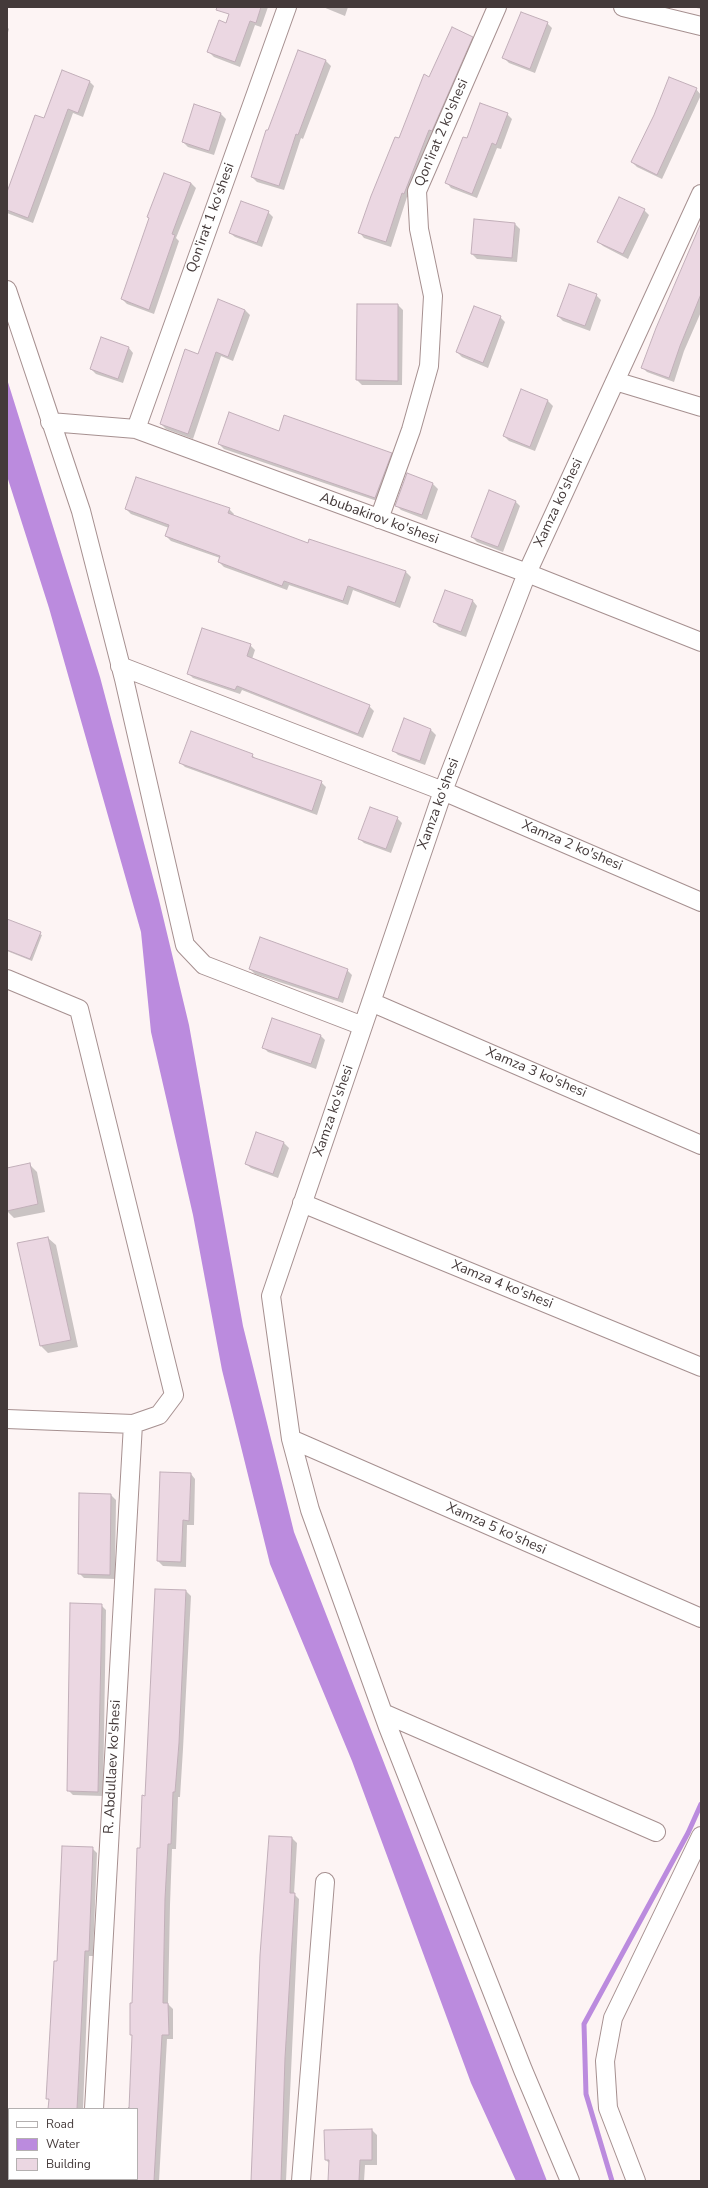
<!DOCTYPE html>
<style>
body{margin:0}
#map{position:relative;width:708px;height:2188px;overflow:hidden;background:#fdf4f4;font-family:"Nunito Sans",sans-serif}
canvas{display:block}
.frame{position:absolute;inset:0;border:8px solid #443a3a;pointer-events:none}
.legend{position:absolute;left:8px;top:2108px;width:130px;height:72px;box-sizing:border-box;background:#fff;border:1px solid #b4b0b0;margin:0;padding:5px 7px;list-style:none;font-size:12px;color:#443a3a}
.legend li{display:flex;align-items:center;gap:8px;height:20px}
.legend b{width:20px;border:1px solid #b4b0b0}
</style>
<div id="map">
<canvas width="708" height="2188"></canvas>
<div class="frame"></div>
<ul class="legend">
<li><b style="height:5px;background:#fff"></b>Road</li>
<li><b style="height:11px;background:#bb8bde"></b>Water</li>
<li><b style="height:11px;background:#ebd7e2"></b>Building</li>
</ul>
</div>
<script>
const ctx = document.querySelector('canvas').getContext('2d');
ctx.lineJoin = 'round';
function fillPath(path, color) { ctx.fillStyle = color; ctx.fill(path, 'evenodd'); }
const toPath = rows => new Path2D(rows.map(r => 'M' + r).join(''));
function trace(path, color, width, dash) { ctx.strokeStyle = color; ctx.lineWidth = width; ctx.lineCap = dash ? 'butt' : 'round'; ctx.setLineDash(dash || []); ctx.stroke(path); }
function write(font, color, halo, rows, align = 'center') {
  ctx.font = font + ' "Nunito Sans",sans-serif'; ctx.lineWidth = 3; ctx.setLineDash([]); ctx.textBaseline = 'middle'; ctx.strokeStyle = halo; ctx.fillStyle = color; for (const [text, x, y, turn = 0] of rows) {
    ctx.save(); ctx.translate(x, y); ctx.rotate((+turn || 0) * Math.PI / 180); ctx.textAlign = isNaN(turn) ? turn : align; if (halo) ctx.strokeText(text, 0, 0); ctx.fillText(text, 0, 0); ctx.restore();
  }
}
const water = toPath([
 [7,379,100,677,159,900,189,1025,243,1326,294,1532,547,2181,516,2181,471,2083,352,1761,270,1564,222,1370,193,1215,151,1032,141,932,49,608,7,476]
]);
const shadow = toPath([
 [232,7,268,7,261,27,255,25,240,67,214,57,209,52,226,24],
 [323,7,348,7,345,16],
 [692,7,701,7,701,9],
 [547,23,552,28,535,73,509,63,504,58],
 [7,27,9,29,7,36],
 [472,37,477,42,409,198,407,197,391,247,364,238,360,233,400,140,430,78],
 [299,51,326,61,331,66,303,139,301,138,284,190,257,182,252,177],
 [89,81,94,86,83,117,73,113,33,223,7,213,7,194,45,120],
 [696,89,701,95,662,179,637,167,632,162],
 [194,105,221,114,226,119,214,155,188,147,183,142],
 [507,114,512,119,501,149,497,148,477,198,451,188,447,183,468,139],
 [191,183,196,188,176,238,179,241,154,314,127,304,122,299,150,219,148,217],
 [644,210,649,215,628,259,603,246,598,241],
 [268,212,273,217,262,247,235,237,230,233],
 [515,224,520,229,517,262,477,259,472,254],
 [701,225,701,312,684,351,674,382,647,372,642,367],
 [596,295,601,300,590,331,563,321,558,316],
 [398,305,403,310,402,385,362,385,357,380],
 [245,310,250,315,233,361,221,356,193,439,166,429,161,424,198,355],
 [500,317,505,322,488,368,462,357,457,352],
 [129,348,133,353,123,383,96,374,91,369],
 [548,401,553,406,535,451,509,441,504,436],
 [279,432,391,454,396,459,380,502,224,449,219,444],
 [433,484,438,489,427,520,401,510,396,505],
 [515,501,520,506,503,552,477,542,472,537],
 [126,509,229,509,234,514,233,516,309,544,310,540,406,572,411,577,400,608,353,590,348,605,289,585,287,590,224,567,219,562,220,558,171,541,166,536,169,528,131,514],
 [445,591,473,601,477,606,466,637,439,627,434,622],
 [250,645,255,650,252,659,369,706,374,711,363,738,242,690,240,694,193,678,188,673],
 [404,720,431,730,436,735,425,765,398,755,393,750],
 [252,755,257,760,321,782,326,787,317,815,185,767,180,762],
 [397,818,402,823,391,853,364,843,359,838],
 [7,920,42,935,32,961,7,951],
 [250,969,347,970,352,975,343,1003,255,974],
 [320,1035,325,1040,316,1069,268,1052,263,1047],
 [257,1133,284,1143,289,1148,278,1178,251,1168,246,1164],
 [29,1164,37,1172,45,1212,14,1218,7,1211,7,1169],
 [48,1238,56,1245,78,1347,48,1353,41,1346],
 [191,1474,195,1479,194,1525,187,1525,186,1567,163,1566,158,1561],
 [111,1495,116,1500,115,1579,84,1578,79,1573],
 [186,1591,191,1596,183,1749,180,1797,178,1797,176,1849,172,1849,170,1905,168,2004,173,2009,173,2039,167,2039,159,2181,124,2181,124,2179,137,2179,137,2109,128,2109,128,2107,130,2107,133,2036,131,2034,146,1797],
 [101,1605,106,1610,103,1796,73,1795,68,1790],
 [292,1838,297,1843,294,1894,299,1899,286,2181,252,2181],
 [92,1848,97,1853,93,1956,89,1956,83,2109,49,2109,50,2101,47,2098],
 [372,2130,377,2135,377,2165,365,2165,364,2181,329,2181,330,2164,326,2160,325,2131],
 [46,2179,81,2179,81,2181,46,2181]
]);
const stream = toPath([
 [612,2181,586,2094,584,2024,688,1833,701,1804]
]);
const building = toPath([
 [217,7,261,7,256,23,250,21,235,62,207,52,219,20,226,23,229,14,216,10,217,7],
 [521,12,548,22,530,69,502,58,521,12],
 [452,27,473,37,432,131,429,130,404,194,402,193,386,242,358,233,371,196,395,137,399,138,424,74,429,77,452,27],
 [298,50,326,60,298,135,296,134,279,186,251,177,266,130,268,130,298,50],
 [62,70,90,81,78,113,68,109,28,218,7,210,7,192,35,115,44,118,62,70],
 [669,77,697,88,657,175,631,162,654,115,669,77],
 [480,103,508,113,496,145,492,143,472,194,445,183,463,137,467,138,480,103],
 [194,104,221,113,209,151,182,142,194,104],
 [164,173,191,183,172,234,175,235,149,310,121,299,149,218,147,217,164,173],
 [619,197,645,209,623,254,597,242,619,197],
 [241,201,269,211,257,243,229,233,241,201],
 [474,219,515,223,512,258,471,254,474,219],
 [701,223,701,294,680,346,669,378,641,368,656,328,701,223],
 [569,284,597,294,585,326,557,316,569,284],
 [218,299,245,310,228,357,216,352,188,434,160,424,185,349,198,354,218,299],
 [357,304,398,304,398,381,356,380,357,304],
 [474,306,501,316,483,363,456,352,474,306],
 [101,337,129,347,118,379,90,369,101,337],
 [521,389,548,400,530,447,503,436,521,389],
 [229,412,279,431,284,415,392,453,375,498,218,444,229,412],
 [407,473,433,483,422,515,395,506,407,473],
 [136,477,230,508,228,513,308,543,309,539,406,571,395,603,348,586,343,601,284,581,282,586,218,562,220,556,165,536,169,525,125,509,136,477],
 [489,490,516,501,498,547,471,537,489,490],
 [445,590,473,600,461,632,433,622,445,590],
 [202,628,251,644,247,656,370,705,358,734,237,686,235,690,187,674,202,628],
 [404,718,431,729,420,761,392,751,404,718],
 [191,731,253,754,252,757,322,781,312,811,179,763,191,731],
 [370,807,398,817,386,849,358,839,370,807],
 [7,919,41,932,30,959,7,950,7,919],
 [260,937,348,969,338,999,249,969,260,937],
 [272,1018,321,1035,311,1064,262,1048,272,1018],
 [256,1132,284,1142,273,1174,245,1164,256,1132],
 [30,1163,38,1204,7,1211,7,1168,30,1163],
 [48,1237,71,1340,40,1346,17,1243,48,1237],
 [160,1472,191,1473,189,1521,183,1520,181,1562,157,1561,160,1472],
 [79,1493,111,1494,110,1575,78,1574,79,1493],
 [155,1589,186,1590,179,1743,175,1792,173,1792,171,1844,168,1844,165,1899,163,2003,168,2003,169,2035,162,2035,154,2181,137,2181,137,2109,129,2109,132,2035,130,2035,130,2003,132,2003,137,1848,140,1848,142,1795,145,1796,155,1589],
 [70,1603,102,1604,98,1792,67,1791,70,1603],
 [269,1836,292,1837,290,1893,295,1893,285,2058,281,2181,251,2181,260,1955,269,1836],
 [62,1846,93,1847,89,1951,85,1951,77,2109,48,2109,49,2099,46,2099,54,1961,57,1961,62,1846],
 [372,2129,372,2160,360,2160,359,2181,328,2181,329,2160,325,2160,324,2130,372,2129]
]);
const minor = toPath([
 [623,7,701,26],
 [7,290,81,511,124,679,185,945,204,965,363,1026],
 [615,381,701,407],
 [50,422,136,429,527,573,701,642],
 [136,429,287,7],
 [379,519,411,430,429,366,433,296,419,229,417,191,497,7],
 [120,666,443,791,701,902],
 [7,979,79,1009,174,1395,159,1415,133,1424,7,1419],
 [371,1002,701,1145],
 [302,1203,701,1367],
 [291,1439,701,1618],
 [383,1713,656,1832],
 [94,2109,133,1424],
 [90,2181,90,2179],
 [301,2181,325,1882],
 [570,2181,523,2070,388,1727,310,1510,291,1439,271,1296,443,791,527,573,701,194],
 [636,2181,608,2108,605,2061,613,2018,701,1836]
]);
const streetNames = [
 ["Qon'irat 2 ko'shesi",442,133,-67],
 ["Qon'irat 1 ko'shesi",211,218,-70],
 ["Xamza ko'shesi",559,503,-65],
 ["Abubakirov ko'shesi",379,519,20],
 ["Xamza ko'shesi",439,804,-70],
 ["Xamza 2 ko'shesi",572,846,23],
 ["Xamza 3 ko'shesi",536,1073,23],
 ["Xamza ko'shesi",334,1111,-71],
 ["Xamza 4 ko'shesi",502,1285,22],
 ["Xamza 5 ko'shesi",496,1529,24],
 ["R. Abdullaev ko'shesi",113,1767,-87]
];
fillPath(water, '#bb8bde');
fillPath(shadow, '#0003');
trace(stream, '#bb8bde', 5);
fillPath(building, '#ebd7e2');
trace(building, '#c2afb9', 1);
trace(minor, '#a69090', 20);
trace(minor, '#fff', 18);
write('14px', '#443a3a', '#fff', streetNames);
</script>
